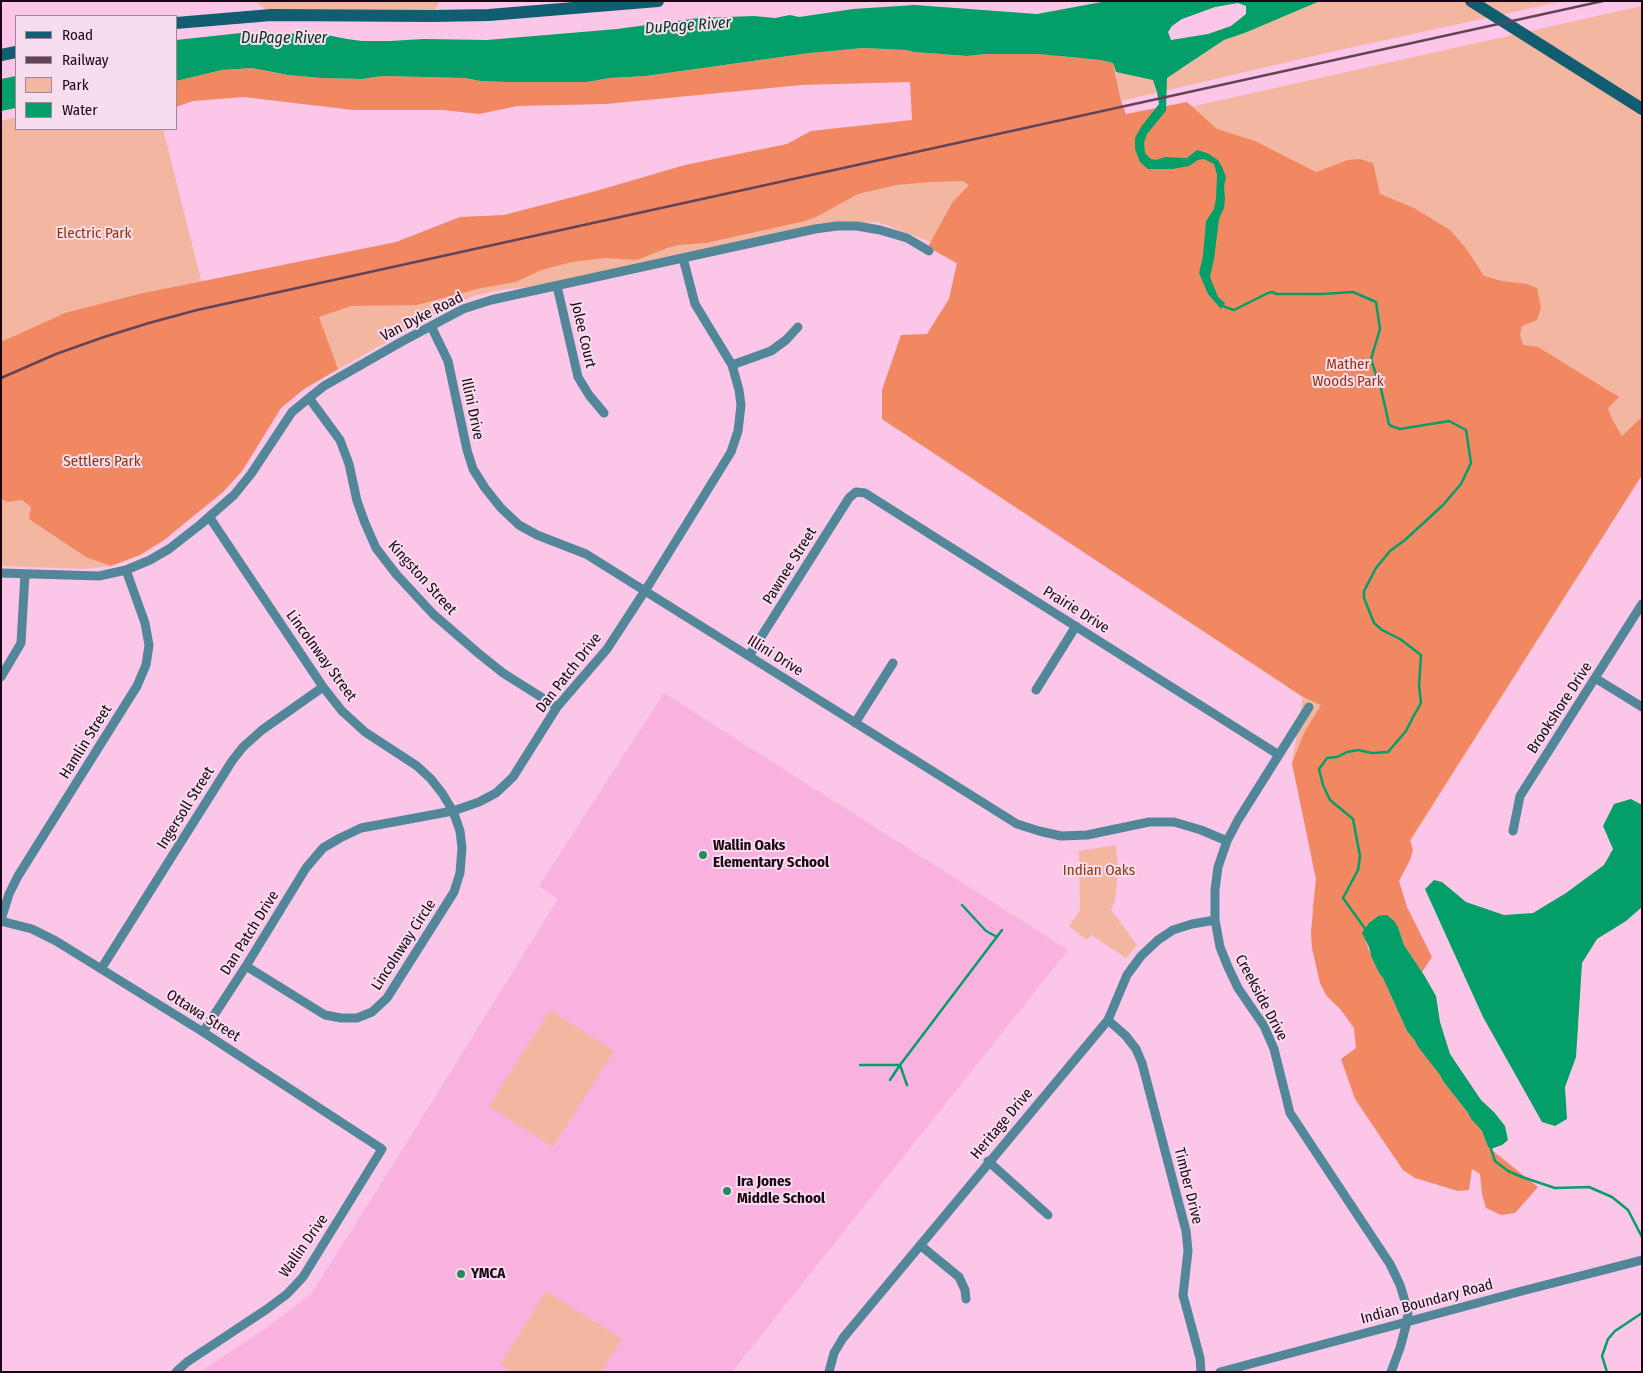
<!DOCTYPE html>
<style>
body{margin:0}
#map{position:relative;width:1643px;height:1373px;overflow:hidden;background:#fbc6e8;font-family:"Fira Sans Condensed",sans-serif}
canvas{display:block}
.frame{position:absolute;inset:0;border:2px solid #1c0615;pointer-events:none}
.legend{position:absolute;left:15px;top:15px;width:162px;height:115px;box-sizing:border-box;background:#f7dded;border:1px solid #9f8797;margin:0;padding:6px 9px;list-style:none;font-size:15px;color:#1c0615}
.legend li{display:flex;align-items:center;gap:10px;height:25px}
.legend b{width:25px;border:1px solid #9f8797}
</style>
<div id="map">
<canvas width="1643" height="1373"></canvas>
<div class="frame"></div>
<ul class="legend">
<li><b style="height:6px;background:#115d71"></b>Road</li>
<li><b style="height:6px;background:#634358"></b>Railway</li>
<li><b style="height:14px;background:#f3b6a0"></b>Park</li>
<li><b style="height:14px;background:#049f69"></b>Water</li>
</ul>
</div>
<script>
const ctx = document.querySelector('canvas').getContext('2d');
ctx.lineJoin = 'round';
function fillPath(path, color) { ctx.fillStyle = color; ctx.fill(path, 'evenodd'); }
const toPath = rows => new Path2D(rows.map(r => 'M' + r).join(''));
function trace(path, color, width, dash) { ctx.strokeStyle = color; ctx.lineWidth = width; ctx.lineCap = dash ? 'butt' : 'round'; ctx.setLineDash(dash || []); ctx.stroke(path); }
function write(font, color, halo, rows, align = 'center') {
  ctx.font = font + ' "Fira Sans Condensed",sans-serif'; ctx.lineWidth = 4; ctx.setLineDash([]); ctx.textBaseline = 'middle'; ctx.strokeStyle = halo; ctx.fillStyle = color; for (const [text, x, y, turn = 0] of rows) {
    ctx.save(); ctx.translate(x, y); ctx.rotate((+turn || 0) * Math.PI / 180); ctx.textAlign = isNaN(turn) ? turn : align; if (halo) ctx.strokeText(text, 0, 0); ctx.fillText(text, 0, 0); ctx.restore();
  }
}
const built = toPath([
 [664,693,1068,950,732,1372,206,1372,203,1370,266,1328,311,1294,389,1171,558,899,539,886]
]);
const green = toPath([
 [254,1,440,1,433,13,273,14],
 [1320,1,1564,1,1335,51,1121,101,1116,72,1127,73,1182,69,1224,40,1247,32],
 [1642,6,1642,475,1325,976,1312,908,1316,879,1292,763,1303,697,882,419,882,390,901,335,927,334,949,299,957,264,928,247,931,242,878,222,814,225,539,286,499,290,471,297,449,306,304,389,281,408,242,471,223,492,164,540,140,555,111,566,83,569,1,566,1,394,684,220],
 [16,117,16,129,163,129,204,292,1,369,1,121],
 [1116,845,1118,871,1115,901,1111,910,1137,945,1126,958,1091,935,1087,940,1069,926,1080,910,1079,851],
 [550,1010,614,1051,553,1147,489,1106],
 [546,1291,622,1339,601,1372,512,1372,501,1364]
]);
const forest = toPath([
 [863,48,906,50,914,52,967,56,986,54,1053,54,1058,56,1100,60,1113,63,1121,101,1126,114,1187,102,1217,129,1255,141,1316,172,1348,160,1360,159,1373,163,1380,194,1414,208,1450,230,1465,247,1484,276,1502,281,1527,284,1537,288,1541,308,1537,320,1522,326,1520,335,1523,345,1538,347,1619,397,1608,408,1613,421,1622,436,1642,417,1642,475,1410,840,1413,850,1410,860,1399,881,1407,907,1432,957,1422,972,1404,945,1398,927,1378,916,1369,923,1366,942,1371,956,1379,973,1383,978,1407,1031,1415,1041,1418,1047,1440,1075,1443,1081,1468,1113,1471,1119,1482,1131,1488,1147,1538,1187,1515,1213,1501,1215,1486,1208,1482,1194,1480,1174,1472,1169,1469,1190,1458,1191,1415,1178,1403,1170,1355,1099,1341,1059,1356,1048,1354,1028,1341,1010,1326,995,1320,983,1312,948,1311,933,1316,879,1292,763,1304,733,1321,705,1303,697,882,419,882,390,901,335,927,334,949,299,957,263,928,247,952,203,969,185,963,181,930,182,896,185,858,194,816,217,805,221,706,243,678,245,667,248,637,260,605,258,572,262,541,270,516,282,481,288,417,305,351,306,319,317,338,369,304,389,281,408,242,471,223,492,164,540,140,555,111,566,86,557,29,519,31,507,22,500,8,502,1,499,1,342,65,313,139,294,396,242,460,217,504,215,596,191,685,165,787,144,811,131,912,120,910,82,801,85,606,104,518,106,479,114,443,110,353,110,244,97,193,101,176,107,176,81,222,70,252,68,288,75,321,78,362,79,382,76,465,78,480,81,506,82,587,82,610,78,647,76,810,53]
]);
const water = toPath([
 [1107,1,1320,1,1247,32,1224,40,1167,78,1166,111,1147,134,1144,143,1145,153,1151,159,1156,160,1165,157,1187,158,1197,150,1207,153,1218,160,1222,167,1226,177,1224,186,1225,199,1224,208,1219,219,1214,259,1210,277,1218,297,1225,303,1221,309,1208,294,1199,273,1203,256,1206,221,1214,209,1216,199,1217,175,1214,164,1204,159,1198,160,1189,166,1173,169,1148,169,1140,162,1135,149,1135,138,1141,127,1159,104,1157,92,1153,80,1116,72,1113,63,1100,60,1039,54,986,54,967,56,914,52,906,50,863,48,810,53,646,76,610,78,587,82,506,82,480,81,465,78,382,76,362,79,321,78,288,75,252,68,222,70,176,81,176,40,241,33,322,34,347,39,362,41,390,41,424,39,487,40,617,29,699,18,754,16,775,18,790,15,799,17,853,9,915,5,1037,14],
 [1238,3,1246,6,1246,14,1231,26,1208,34,1171,40,1168,32,1172,26,1182,19,1215,7],
 [16,76,16,108,1,111,1,79],
 [1631,799,1642,805,1642,907,1626,921,1597,939,1582,963,1576,1057,1565,1087,1567,1119,1555,1126,1542,1122,1483,1017,1425,889,1434,880,1442,882,1466,902,1504,915,1533,913,1566,893,1604,865,1613,849,1603,826,1614,804],
 [1384,915,1387,915,1394,921,1398,927,1404,945,1424,975,1436,996,1440,1022,1450,1054,1481,1100,1494,1112,1505,1126,1508,1140,1502,1145,1491,1149,1488,1147,1482,1131,1471,1119,1468,1113,1443,1081,1440,1075,1418,1047,1415,1041,1407,1031,1383,978,1379,973,1371,956,1369,947,1362,933,1369,923,1378,916]
]);
const stream = toPath([
 [1221,304,1225,307,1234,310,1268,293,1272,292,1277,294,1322,294,1353,292,1376,302,1380,329,1371,359,1377,378,1379,380,1389,424,1391,426,1400,429,1449,421,1466,430,1471,463,1461,484,1443,505,1405,540,1390,551,1376,568,1364,591,1364,598,1374,623,1382,630,1400,639,1421,655,1419,686,1421,703,1412,719,1406,731,1388,752,1372,753,1358,750,1347,752,1337,757,1327,758,1319,769,1323,785,1330,800,1353,819,1360,856,1358,870,1343,898,1366,930],
 [962,905,986,931,997,937],
 [860,1065,900,1065,1002,930],
 [900,1065,907,1085],
 [890,1080,900,1065],
 [1491,1149,1495,1161,1508,1171,1522,1177,1555,1188,1589,1187,1612,1197,1628,1210,1642,1237],
 [1607,1372,1602,1356,1608,1339,1615,1331,1642,1313]
]);
const street = toPath([
 [557,286,578,377,589,395,604,413],
 [431,326,448,361,467,450,473,469,485,488,501,508,519,525,537,535,586,554,1017,824,1039,831,1061,836,1087,835,1149,822,1174,822,1201,830,1227,841],
 [732,365,771,351,786,340,798,327],
 [309,398,340,440,349,464,357,501,365,523,376,548,396,574,433,614,478,653,503,673,557,707],
 [210,518,323,687,342,711,365,732,417,766,431,779,442,793,453,811,460,831,462,848,460,873,454,892,387,998,372,1012,357,1018,341,1018,325,1015,246,966],
 [1,573,99,576,126,570,150,560,169,549,201,524,234,495,251,474,292,412,309,398,324,386,401,342,463,309,491,300,815,229,837,226,857,226,880,230,907,238,929,251],
 [749,656,849,498,856,492,865,493,1279,755],
 [1,677,21,643,25,574],
 [1595,678,1642,707],
 [1036,690,1076,626],
 [1309,707,1238,820,1227,841,1218,867,1215,890,1215,920,1220,947,1228,967,1238,988,1264,1026,1274,1049,1290,1113,1390,1264,1400,1285,1408,1311,1407,1322,1400,1348,1391,1372],
 [855,723,893,663],
 [1513,831,1520,796,1642,604],
 [1,920,9,894,18,876,137,686,146,665,149,645,145,623,126,570],
 [1,921,32,929,56,941,203,1032,382,1149,303,1277,287,1294,267,1309,187,1362,176,1372],
 [101,969,232,761,243,747,262,730,323,687],
 [1108,1020,1126,1036,1136,1049,1142,1063,1186,1231,1188,1251,1183,1295,1200,1358,1201,1372],
 [203,1032,246,966,306,868,323,848,340,838,361,828,453,811,479,802,496,793,513,777,557,707,607,649,650,583,731,452,738,431,741,405,739,390,732,365,695,304,683,258],
 [988,1161,1048,1215],
 [920,1245,959,1277,965,1290,966,1299],
 [829,1372,834,1353,843,1338,1108,1020,1127,975,1141,956,1158,940,1173,930,1192,924,1215,920],
 [1220,1372,1522,1291,1642,1260]
]);
const secondary = toPath([
 [1471,1,1642,109],
 [176,23,271,15,432,16,489,15,658,1],
 [1,55,16,52]
]);
const rail = toPath([
 [1,378,56,354,104,337,149,323,197,310,1603,1]
]);
const markers = [
 [703,855,5,"#2a875e"],
 [727,1191,5,"#2a875e"],
 [461,1274,5,"#2a875e"]
];
const parkNames = [
 ["Electric Park",94,234],
 ["Mather",1348,365],
 ["Woods Park",1348,382],
 ["Settlers Park",102,462],
 ["Indian Oaks",1099,871]
];
const streetNames = [
 ["Van Dyke Road",422,317,-27],
 ["Jolee Court",583,335,77],
 ["Illini Drive",472,409,78],
 ["Pawnee Street",790,566,-58],
 ["Kingston Street",422,578,48],
 ["Prairie Drive",1076,610,32],
 ["Lincolnway Street",321,656,54],
 ["Illini Drive",775,656,32],
 ["Dan Patch Drive",569,673,-52],
 ["Brookshore Drive",1560,708,-57],
 ["Hamlin Street",86,742,-58],
 ["Ingersoll Street",186,808,-58],
 ["Dan Patch Drive",250,933,-58],
 ["Lincolnway Circle",404,945,-57],
 ["Creekside Drive",1261,998,62],
 ["Ottawa Street",203,1016,32],
 ["Heritage Drive",1002,1124,-50],
 ["Timber Drive",1188,1186,76],
 ["Wallin Drive",304,1246,-55],
 ["Indian Boundary Road",1427,1302,-15]
];
const poiNames = [
 ["Wallin Oaks",713,846],
 ["Elementary School",713,863],
 ["Ira Jones",737,1182],
 ["Middle School",737,1199],
 ["YMCA",471,1274]
];
const waterNames = [
 ["DuPage River",688,26,-4],
 ["DuPage River",284,39]
];
fillPath(built, '#f9b2e0');
fillPath(green, '#f3b6a0');
fillPath(forest, '#f18862');
fillPath(water, '#049f69');
trace(stream, '#049f69', 2.5);
trace(street, '#518798', 9);
trace(secondary, '#115d71', 12);
trace(rail, '#634358', 2.5);
for (const [x, y, r, color] of markers) { const dot = new Path2D(); dot.arc(x, y, r, 0, 2 * Math.PI); ctx.fillStyle = color; ctx.fill(dot); trace(dot, '#f7dded', 2); }
write('15px', '#92350b', '#f7dded', parkNames);
write('15px', '#1c0615', '#f7dded', streetNames);
write('bold 15px', '#1c0615', '#f7dded', poiNames, 'left');
write('italic 16px', '#00351f', '#f7dded', waterNames);
</script>
